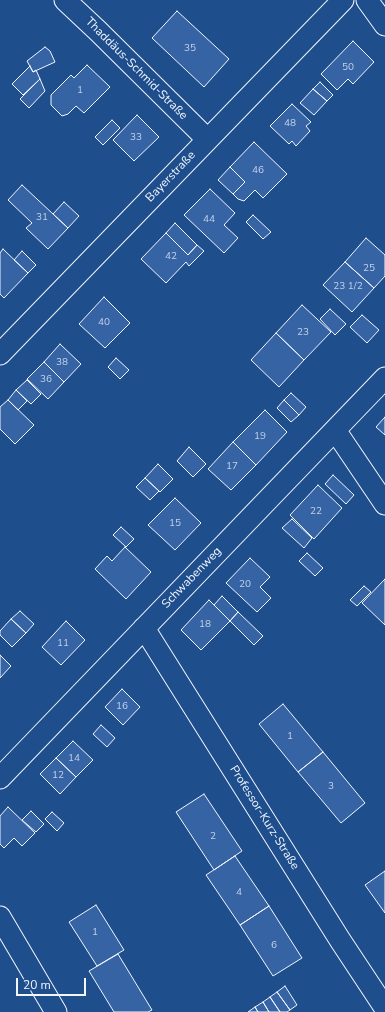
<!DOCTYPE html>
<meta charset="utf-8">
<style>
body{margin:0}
#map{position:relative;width:385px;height:1012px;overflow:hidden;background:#1f4e8c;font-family:"Nunito Sans",sans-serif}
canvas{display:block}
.scale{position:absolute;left:16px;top:978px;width:70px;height:18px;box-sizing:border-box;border:2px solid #f2f6ff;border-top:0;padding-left:5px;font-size:12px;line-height:14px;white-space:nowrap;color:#f2f6ff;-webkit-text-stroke:3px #1f4e8c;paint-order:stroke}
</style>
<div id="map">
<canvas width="385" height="1012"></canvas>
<div class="scale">20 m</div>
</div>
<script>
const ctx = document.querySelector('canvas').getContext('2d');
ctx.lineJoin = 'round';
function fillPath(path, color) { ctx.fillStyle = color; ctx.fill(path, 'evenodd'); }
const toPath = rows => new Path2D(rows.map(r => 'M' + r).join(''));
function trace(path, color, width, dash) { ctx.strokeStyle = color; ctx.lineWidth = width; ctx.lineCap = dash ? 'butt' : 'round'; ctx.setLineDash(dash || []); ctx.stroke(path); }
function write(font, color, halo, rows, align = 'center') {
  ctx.font = font + ' "Nunito Sans",sans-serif'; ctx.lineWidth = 3; ctx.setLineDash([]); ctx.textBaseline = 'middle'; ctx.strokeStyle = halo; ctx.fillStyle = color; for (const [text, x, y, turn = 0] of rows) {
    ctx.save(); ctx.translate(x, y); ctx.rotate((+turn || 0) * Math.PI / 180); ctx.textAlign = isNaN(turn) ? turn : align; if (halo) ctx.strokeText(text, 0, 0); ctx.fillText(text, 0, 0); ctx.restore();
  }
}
const building = toPath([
 [177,11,229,59,204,87,152,38,177,11],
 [353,41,374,62,353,84,348,79,337,90,321,74,353,41],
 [45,47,50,51,55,62,33,72,27,61,45,47],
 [87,65,110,87,84,113,76,106,68,114,62,116,51,105,51,95,71,75,74,78,87,65],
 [30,66,33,72,36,70,40,79,23,95,12,84,30,66],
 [40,79,45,91,29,108,20,99,40,79],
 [320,82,333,95,327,101,313,89,320,82],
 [313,89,327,101,314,115,300,103,313,89],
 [292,104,311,122,306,126,310,131,296,146,292,141,289,144,270,126,292,104],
 [137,115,159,137,134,161,113,140,137,115],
 [112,120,120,128,103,145,95,137,112,120],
 [254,142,287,174,263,198,255,190,244,201,238,199,233,194,245,182,230,167,254,142],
 [230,167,245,182,233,194,218,180,230,167],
 [22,185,68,228,48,249,26,228,32,223,8,200,22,185],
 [210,189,235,213,224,225,238,238,224,253,184,215,210,189],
 [64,202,79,216,68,228,53,214,64,202],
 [253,215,271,232,263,239,246,222,253,215],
 [175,223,197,245,188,255,166,233,175,223],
 [166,233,188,255,197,245,204,251,189,266,186,262,166,283,141,259,166,233],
 [366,238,385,255,385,276,374,288,345,262,366,238],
 [3,249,28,273,4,298,0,294,0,253,3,249],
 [22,251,36,265,28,273,14,260,22,251],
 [345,262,374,288,352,312,323,285,345,262],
 [104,297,130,323,105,348,79,324,104,297],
 [302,305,331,332,304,360,276,333,302,305],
 [330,309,346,324,335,335,320,319,330,309],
 [362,315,379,330,367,343,350,327,362,315],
 [276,333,304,360,279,387,251,360,276,333],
 [60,344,81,364,64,382,44,362,60,344],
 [116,358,129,370,120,379,108,367,116,358],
 [44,362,64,382,48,399,27,379,44,362],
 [27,380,41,394,31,404,16,390,27,380],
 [16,390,27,401,18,410,8,400,16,390],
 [291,393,306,407,299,415,284,400,291,393],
 [8,400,34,425,15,444,0,429,0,407,8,400],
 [284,400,299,415,291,422,277,408,284,400],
 [265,410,287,432,256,465,233,442,265,410],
 [385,417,385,435,376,427,385,417],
 [233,442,256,465,231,490,208,469,233,442],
 [189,447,206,464,193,477,177,461,189,447],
 [158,464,173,479,160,492,145,478,158,464],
 [333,475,354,495,346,504,325,484,333,475],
 [145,478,159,491,150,500,136,487,145,478],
 [318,485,342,508,314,539,290,515,318,485],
 [175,498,201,523,175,550,148,525,175,498],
 [292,519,312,538,304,548,282,528,292,519],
 [121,527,134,539,126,547,113,535,121,527],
 [125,547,151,572,126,599,95,569,107,556,112,561,125,547],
 [307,553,323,568,315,576,299,561,307,553],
 [250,558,270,577,260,587,271,598,257,612,226,583,250,558],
 [385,579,385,625,362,603,385,579],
 [364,586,371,592,357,606,350,600,364,586],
 [222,596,238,612,230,621,214,605,222,596],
 [209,600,230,621,201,650,181,630,209,600],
 [20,611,34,624,26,633,11,619,20,611],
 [238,612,263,636,254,645,230,621,238,612],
 [11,619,26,633,12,647,0,635,0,631,11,619],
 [66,621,85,640,61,665,42,647,66,621],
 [0,655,11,666,0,678,0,655],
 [122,689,140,707,123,725,105,707,122,689],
 [283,704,323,752,298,772,259,724,283,704],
 [101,725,115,738,107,747,93,734,101,725],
 [73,741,93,760,76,777,56,758,73,741],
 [323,752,365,803,341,823,298,772,323,752],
 [56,758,76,777,60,794,40,774,56,758],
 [204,794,242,851,214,870,176,812,204,794],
 [8,807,35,833,22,846,14,838,4,848,0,844,0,816,8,807],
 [31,811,44,824,36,832,22,820,31,811],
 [52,812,64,823,57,831,45,819,52,812],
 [235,856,269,906,240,925,206,875,235,856],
 [385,871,385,913,365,885,385,871],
 [96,905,124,950,97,966,69,922,96,905],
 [269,906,302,958,273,976,240,925,269,906],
 [118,954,152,1010,148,1012,114,1012,89,971,118,954],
 [285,986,297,1005,290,1010,277,992,285,986],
 [277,992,290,1010,287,1012,280,1012,270,997,277,992],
 [270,997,280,1012,269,1012,263,1002,270,997],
 [263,1002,269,1012,258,1012,255,1007,263,1002],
 [255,1007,258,1012,248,1012,255,1007]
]);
const minor = toPath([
 [65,0,98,31,207,139],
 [367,0,385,25],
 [0,354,343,0],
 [335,430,385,504],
 [144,628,340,940,385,1008],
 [0,778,385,378],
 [0,917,56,1012]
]);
const numberNames = [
 ["35",190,49],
 ["50",348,68],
 ["1",80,91],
 ["48",290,124],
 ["33",136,138],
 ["46",258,171],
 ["31",42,218],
 ["44",209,220],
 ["42",171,257],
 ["25",369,269],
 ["23 1/2",348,287],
 ["40",104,323],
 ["23",303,333],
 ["38",62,363],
 ["36",46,380],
 ["19",260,437],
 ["17",232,467],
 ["22",316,512],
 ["15",175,524],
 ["20",245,585],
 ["18",205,625],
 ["11",63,644],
 ["16",122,707],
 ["1",290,737],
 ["14",74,759],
 ["12",58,776],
 ["3",331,787],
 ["2",213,837],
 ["4",239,893],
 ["1",95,933],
 ["6",274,946]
];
const streetNames = [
 ["Thaddäus-Schmid-Straße",136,69,45],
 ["Bayerstraße",171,177,-46],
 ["Schwabenweg",192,578,-46],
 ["Professor-Kurz-Straße",264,818,58]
];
fillPath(building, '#3563a3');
trace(building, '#f2f6ff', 1);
trace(minor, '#f2f6ff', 23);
trace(minor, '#1f4e8c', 21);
write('10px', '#c3d1e8', null, numberNames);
write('12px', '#f2f6ff', '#1f4e8c', streetNames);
</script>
